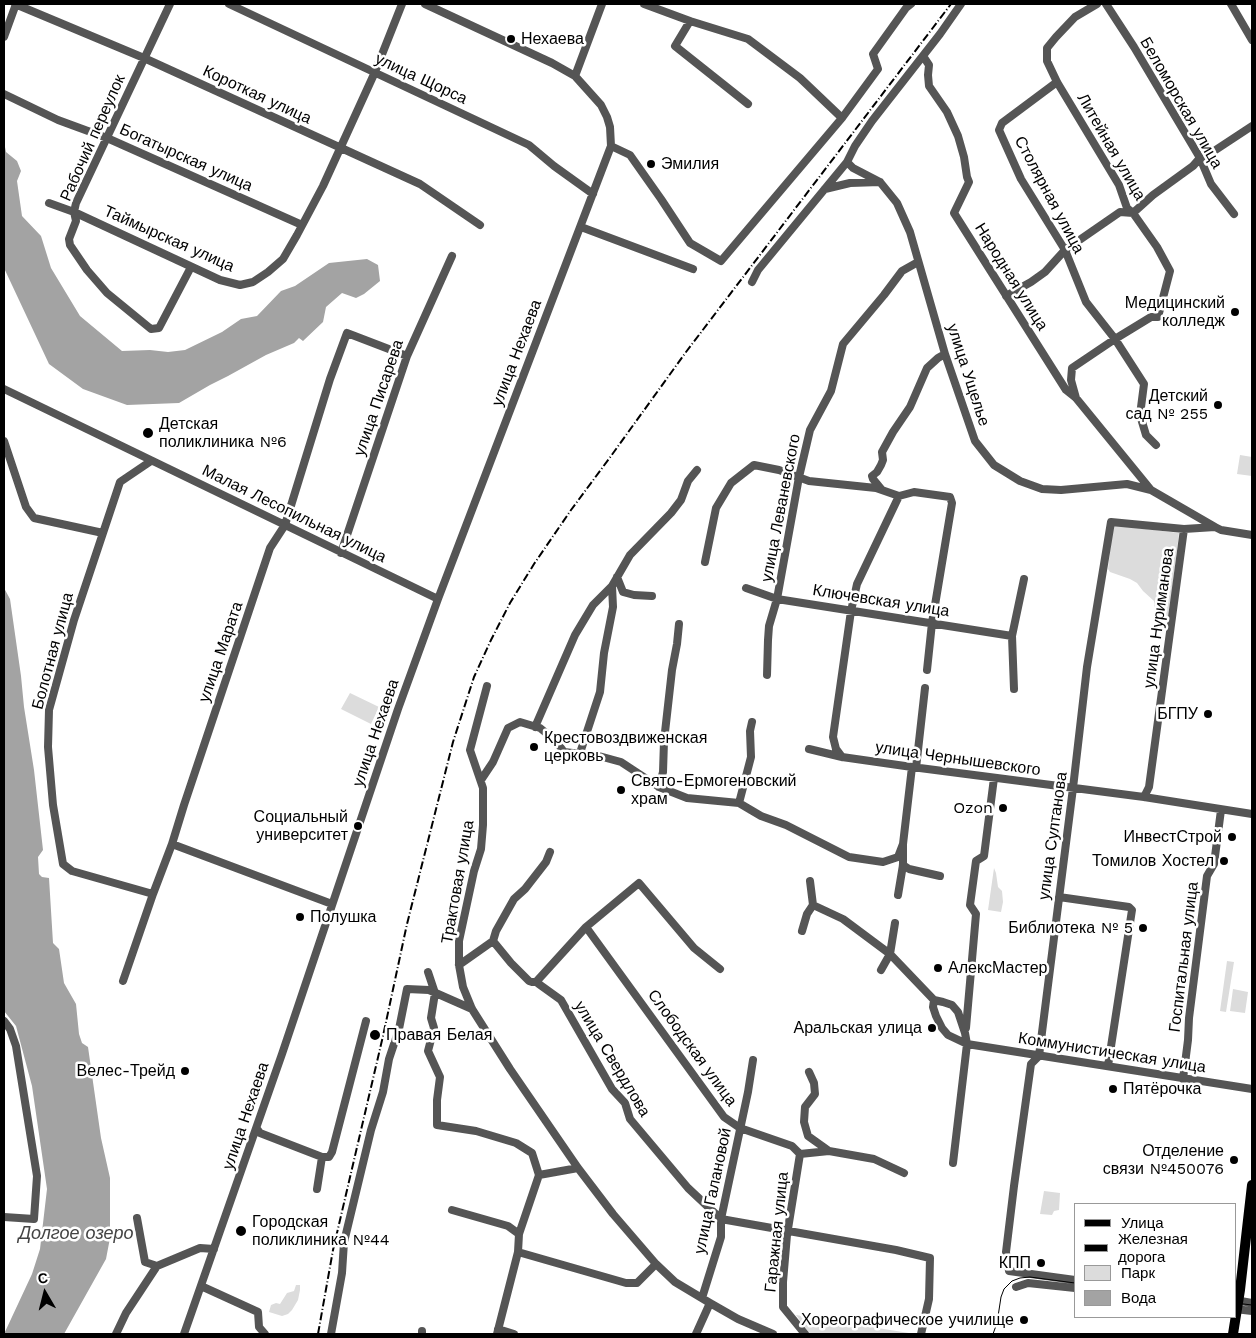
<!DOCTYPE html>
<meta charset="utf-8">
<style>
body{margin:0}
#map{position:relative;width:1256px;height:1338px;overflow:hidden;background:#fff;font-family:"Work Sans",sans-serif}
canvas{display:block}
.frame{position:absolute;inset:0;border:5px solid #000;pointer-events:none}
.legend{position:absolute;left:1074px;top:1203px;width:162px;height:115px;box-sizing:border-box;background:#fff;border:1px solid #999;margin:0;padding:6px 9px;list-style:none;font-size:15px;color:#000}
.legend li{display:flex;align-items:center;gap:10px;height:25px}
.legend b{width:25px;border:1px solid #999}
.north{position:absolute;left:20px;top:1268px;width:50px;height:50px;-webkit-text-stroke:4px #fff;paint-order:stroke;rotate:352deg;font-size:14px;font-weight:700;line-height:20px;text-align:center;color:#000}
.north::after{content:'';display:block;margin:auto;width:18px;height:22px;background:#000;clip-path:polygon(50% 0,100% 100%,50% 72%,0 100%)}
</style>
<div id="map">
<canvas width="1256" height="1338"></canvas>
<div class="frame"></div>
<ul class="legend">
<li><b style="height:6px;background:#000"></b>Улица</li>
<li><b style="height:6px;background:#000"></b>Железная дорога</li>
<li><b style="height:14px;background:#dcdcdc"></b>Парк</li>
<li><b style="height:14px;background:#a3a3a3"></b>Вода</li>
</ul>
<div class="north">С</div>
</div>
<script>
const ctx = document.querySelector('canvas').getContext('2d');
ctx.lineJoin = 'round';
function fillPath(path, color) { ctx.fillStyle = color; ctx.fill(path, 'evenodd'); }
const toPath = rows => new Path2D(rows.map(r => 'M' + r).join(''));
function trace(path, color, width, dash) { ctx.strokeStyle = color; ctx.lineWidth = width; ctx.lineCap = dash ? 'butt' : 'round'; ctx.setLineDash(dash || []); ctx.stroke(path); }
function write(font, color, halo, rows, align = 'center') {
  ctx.font = font + ' "Work Sans",sans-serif'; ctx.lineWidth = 5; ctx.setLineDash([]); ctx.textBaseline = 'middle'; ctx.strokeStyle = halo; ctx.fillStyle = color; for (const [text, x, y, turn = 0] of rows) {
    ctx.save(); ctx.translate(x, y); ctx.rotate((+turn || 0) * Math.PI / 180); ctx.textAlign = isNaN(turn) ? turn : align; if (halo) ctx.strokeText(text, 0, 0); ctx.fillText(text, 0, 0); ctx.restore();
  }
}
const green = toPath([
 [1240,455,1252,457,1252,476,1237,474],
 [1113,525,1179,533,1169,617,1164,620,1155,616,1154,601,1143,591,1137,583,1130,579,1110,572,1108,569],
 [350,693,379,707,371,724,341,709],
 [994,868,996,873,998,887,1002,891,1003,902,1001,912,988,910],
 [1227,961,1234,962,1226,1012,1220,1011],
 [1233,989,1248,992,1245,1013,1230,1011],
 [1044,1191,1060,1193,1059,1210,1054,1211,1052,1215,1040,1214],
 [296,1285,300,1285,300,1290,298,1300,292,1310,288,1314,282,1316,269,1312,271,1305,276,1303,280,1304,287,1293,294,1291],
 [796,1315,909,1333,908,1334,810,1334]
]);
const water = toPath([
 [4,142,6,152,17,161,21,171,17,181,22,216,41,236,51,268,80,316,122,351,150,350,168,352,185,350,222,332,241,319,257,316,281,291,295,286,329,263,367,259,378,265,380,281,364,294,356,298,342,293,326,307,323,322,303,341,299,338,294,343,266,355,228,376,210,385,179,403,127,405,83,389,49,364,4,268],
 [4,588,10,599,21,676,24,707,34,770,43,850,38,857,39,874,42,877,49,878,53,943,59,949,64,983,76,1004,79,1034,82,1043,88,1047,101,1138,110,1178,110,1238,106,1259,64,1334,4,1334,32,1274,40,1249,47,1189,32,1086,16,1026,4,1011]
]);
const minor = toPath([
 [15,4,144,58,420,184,480,225],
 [170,4,76,203,74,212,76,221,69,239,70,245,87,270,107,293,151,329,159,328,191,267],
 [229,4,529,145,554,166,593,194],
 [644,4,690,21,748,39,800,78,842,118],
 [961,4,940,34,872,121,855,146,847,162,853,168,880,182,897,203,910,232,945,354,975,441,994,465,1020,481,1042,489,1061,490,1127,484,1151,490,1215,527],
 [1106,4,1134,47,1200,158,1211,184,1234,214],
 [1231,4,1252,40],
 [690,21,675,46,748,104],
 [4,37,16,4],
 [923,56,929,65,928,75,929,86,947,112,958,136,964,157,967,177,969,182,954,213,1066,390,1076,398,1151,490],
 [575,76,602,4],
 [1057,82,1002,123,999,130,1021,179,1065,250,1086,302,1115,339,1144,384,1140,415,1146,435,1156,445],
 [4,94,58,120,107,138,302,225],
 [611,146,630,155,661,199,690,243,721,261,842,118,878,69,873,54,906,8,911,4],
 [825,189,850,183,880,182],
 [49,203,74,212,220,280,240,285,253,282,268,272,283,259,297,235,323,186,375,72,402,4],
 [581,227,693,269],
 [752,282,758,270,847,162],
 [1006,296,1031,282,1045,272,1065,250,1120,212,1133,213,1153,195,1193,166,1200,158,1214,151,1252,126],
 [4,389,438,599],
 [1076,398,1071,380,1072,368,1115,339,1151,317,1158,317,1170,271,1157,247,1133,213,1127,208,1119,185,1057,82,1047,61,1047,48,1056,37,1075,17,1097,4],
 [4,441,26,507,34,518,103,533],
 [151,461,120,482,74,620,49,710,48,747,53,805,63,864,72,871,153,894],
 [882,490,873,479,872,476,877,472,881,465,883,460,882,452,893,432,910,407,927,368,938,358,945,354],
 [341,553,407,356,452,256],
 [705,562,716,508,731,483,754,465,779,470,809,481,876,488,899,496,914,492,950,497,952,503,932,623,927,670],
 [617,577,623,592,634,595,652,596],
 [746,588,777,599,1012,636],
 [767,675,768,640,769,626,777,599,799,477,810,430,831,391,843,344,884,295,902,271,918,262],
 [487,686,470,750,483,788,483,825,481,849,474,871,459,941,459,965,463,987,472,1009,510,1069,578,1168,613,1214,656,1264,675,1282,710,1303,738,1319,773,1334],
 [1014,689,1012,636,1024,579],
 [535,727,575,635,593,605,612,586],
 [809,749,842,757,912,767,1144,797,1252,814],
 [580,753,600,692,604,653,613,607,612,586,630,555,671,513,681,500,688,481,697,470],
 [842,757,836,749,833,737,851,611,857,584,899,496],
 [916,768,925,688],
 [481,780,493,762,508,728,520,722,540,728,556,741,564,752,599,756,621,762,659,787,687,798,739,803,761,816,786,825,849,857,883,862,898,857,903,844],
 [659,787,663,772,664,741,672,670,677,644,679,624],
 [1144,797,1149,787,1184,529],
 [739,803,751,757,750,731,752,722],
 [172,844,332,904],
 [903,865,909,869,940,876],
 [898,895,903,865,903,844,912,767],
 [1059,897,1129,907,1132,910,1108,1066],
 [813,905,843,919,890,954,934,1000,943,1002,952,1005,958,1012,965,1033,967,1044,948,1035,942,1028,936,1016,933,1007,934,1000],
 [586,927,724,1117,740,1128,792,1146,800,1154],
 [802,931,807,914,813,905,810,881],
 [493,941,511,963,529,981,532,982,536,982,561,1000,612,1089,625,1103,630,1119,688,1188,721,1219,896,1250,930,1258,929,1299,921,1334],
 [459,965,493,941,496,931,514,899,525,889,546,862,550,852],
 [881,970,890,954,895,923],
 [428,972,435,993,431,1018,434,1028,428,1051,440,1077,437,1100,437,1125,476,1131,516,1143,532,1153,539,1175],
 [123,981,153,894,172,844,184,805,270,548,285,525,330,379,347,333,407,356],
 [536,982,586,927,639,883,694,948,720,969],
 [4,1021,10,1029,16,1046,37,1176,34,1219,4,1217],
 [966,1028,976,914,970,905,976,861,984,856,994,778],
 [809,1072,814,1083,815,1094,805,1107,804,1122,808,1136,829,1151,874,1159,904,1173],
 [1183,1079,1188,1040,1189,1018,1207,876,1214,864,1221,810],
 [257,1129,260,1133,322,1157,317,1189],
 [322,1157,329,1157,332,1152,366,1021],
 [953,1163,967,1044,1252,1089],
 [452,1210,508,1226,519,1234],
 [137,1218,145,1262,157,1266],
 [518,1252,626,1283,637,1283,656,1264],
 [1075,1280,1009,1271,1006,1252,1014,1186,1031,1064,1039,1056,1073,788,1087,667,1111,522,1184,529,1215,527,1221,530,1252,535],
 [201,1286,258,1312,259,1327,265,1334],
 [1016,1287,1028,1283,1075,1288],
 [702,1298,721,1237,721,1219,748,1092,753,1060],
 [1235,1300,1252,1303],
 [1235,1309,1252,1311],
 [498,1329,514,1334],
 [422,1331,422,1334],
 [116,1334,126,1313,157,1266,200,1248,214,1249],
 [184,1334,282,1054,398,709,438,599,611,146,610,127,607,117,601,105,575,76,552,63,425,4],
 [331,1334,342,1273,344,1242,371,1130,383,1092,389,1059,399,1029,407,989,429,990,472,1009],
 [497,1334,518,1252,519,1234,539,1175,578,1168],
 [696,1334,710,1303],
 [805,1334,783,1307,783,1282,787,1235,800,1154,829,1151]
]);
const major = toPath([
 [1233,1334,1240,1290,1252,1185]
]);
const tram = toPath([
 [1235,1303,1252,1305],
 [993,1334,997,1323,1001,1297,1004,1289,1012,1281,1020,1278,1030,1277,1075,1283]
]);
const rail = toPath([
 [318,1334,333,1250,383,1036,407,924,453,742,474,677,491,640,510,603,534,564,571,510,611,456,686,352,951,4]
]);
const markers = [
 [511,39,5,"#000"],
 [651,164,5,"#000"],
 [1235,312,5,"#000"],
 [1218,405,5,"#000"],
 [148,433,6,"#000"],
 [1208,714,5,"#000"],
 [534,747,5,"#000"],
 [621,790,5,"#000"],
 [1003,808,5,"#000"],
 [358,826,5,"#000"],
 [1232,837,5,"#000"],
 [1224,861,5,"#000"],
 [300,917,5,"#000"],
 [1143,928,5,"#000"],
 [938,968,5,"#000"],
 [932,1028,5,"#000"],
 [375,1035,6,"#000"],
 [185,1071,5,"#000"],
 [1113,1089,5,"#000"],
 [1234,1160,5,"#000"],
 [241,1231,6,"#000"],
 [1041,1263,5,"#000"],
 [1024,1320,5,"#000"]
];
const poiNames = [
 ["Нехаева",521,39,"left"],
 ["Эмилия",661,164,"left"],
 ["Медицинский",1225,303],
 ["колледж",1225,321],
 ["Детский",1208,396],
 ["сад № 255",1208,414],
 ["Детская",159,424,"left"],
 ["поликлиника №6",159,442,"left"],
 ["БГПУ",1198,714],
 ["Крестовоздвиженская",544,738,"left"],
 ["церковь",544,756,"left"],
 ["Свято-Ермогеновский",631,781,"left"],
 ["храм",631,799,"left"],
 ["Ozon",993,808],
 ["Социальный",348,817],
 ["университет",348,835],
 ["ИнвестСтрой",1222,837],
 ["Томилов Хостел",1214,861],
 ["Полушка",310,917,"left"],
 ["Библиотека № 5",1133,928],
 ["АлексМастер",948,968,"left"],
 ["Аральская улица",922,1028],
 ["Правая Белая",386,1035,"left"],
 ["Велес-Трейд",175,1071],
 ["Пятёрочка",1123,1089,"left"],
 ["Отделение",1224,1151],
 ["связи №450076",1224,1169],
 ["Городская",252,1222,"left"],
 ["поликлиника №44",252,1240,"left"],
 ["КПП",1031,1263],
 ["Хореографическое училище",1014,1320]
];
const streetNames = [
 ["улица Щорса",421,79,25],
 ["Короткая улица",257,95,25],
 ["Беломорская улица",1181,103,60],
 ["Рабочий переулок",93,138,-66],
 ["Литейная улица",1111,147,60],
 ["Богатырская улица",186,158,24],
 ["Столярная улица",1049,195,62],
 ["Таймырская улица",169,239,24],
 ["Народная улица",1011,277,58],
 ["улица Нехаева",517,353,-69],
 ["улица Ущелье",968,375,72],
 ["улица Писарева",379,398,-71],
 ["улица Леваневского",781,508,-79],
 ["Малая Лесопильная улица",294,514,26],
 ["Ключевская улица",881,601,9],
 ["улица Нуриманова",1159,618,-82],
 ["Болотная улица",53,651,-75],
 ["улица Марата",221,652,-71],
 ["улица Нехаева",376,733,-71],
 ["улица Чернышевского",958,759,8],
 ["улица Султанова",1053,836,-82],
 ["Трактовая улица",458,882,-80],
 ["Госпитальная улица",1184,957,-83],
 ["Слободская улица",692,1048,54],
 ["Коммунистическая улица",1112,1053,9],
 ["улица Свердлова",612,1059,59],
 ["улица Нехаева",246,1116,-71],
 ["улица Галановой",713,1191,-78],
 ["Гаражная улица",777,1232,-84]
];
const waterNames = [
 ["Долгое озеро",76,1234]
];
fillPath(green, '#dcdcdc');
fillPath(water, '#a3a3a3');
trace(minor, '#555', 8);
trace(major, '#000', 10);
trace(tram, '#000', 1);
trace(rail, '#000', 2, [8, 2.5, 1, 2.5]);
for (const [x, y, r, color] of markers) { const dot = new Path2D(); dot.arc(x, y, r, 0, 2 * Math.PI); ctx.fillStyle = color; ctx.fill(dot); trace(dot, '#fff', 2); }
write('16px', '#000', '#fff', poiNames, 'right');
write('16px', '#000', '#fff', streetNames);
write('italic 18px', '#444', '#fff', waterNames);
</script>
